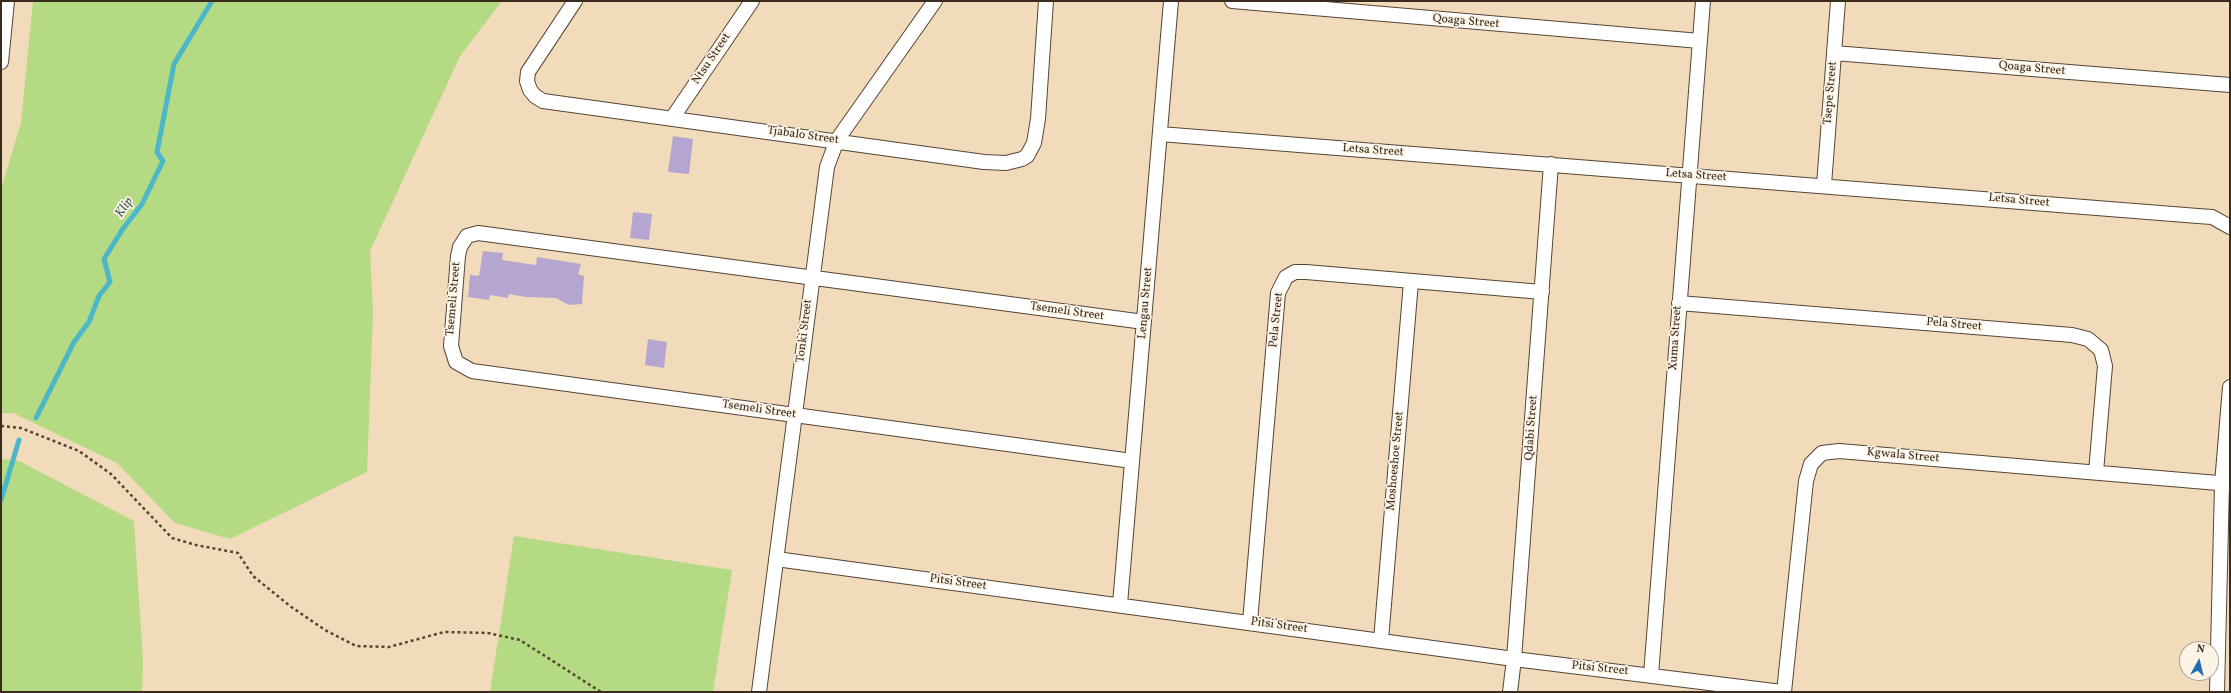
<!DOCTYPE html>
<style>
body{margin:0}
#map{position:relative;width:2231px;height:693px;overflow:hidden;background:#f1dbba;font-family:Vollkorn,serif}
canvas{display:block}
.frame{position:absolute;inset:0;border:2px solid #3b2a1e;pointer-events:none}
.north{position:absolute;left:2179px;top:641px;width:40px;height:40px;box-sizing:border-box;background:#fcf5e5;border:1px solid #afa495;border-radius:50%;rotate:8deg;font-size:11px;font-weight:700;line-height:16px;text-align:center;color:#3b2a1e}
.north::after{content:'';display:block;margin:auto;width:14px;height:18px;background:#1f6fb2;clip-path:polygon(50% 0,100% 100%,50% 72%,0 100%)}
</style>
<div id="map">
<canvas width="2231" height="693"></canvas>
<div class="frame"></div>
<div class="north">N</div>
</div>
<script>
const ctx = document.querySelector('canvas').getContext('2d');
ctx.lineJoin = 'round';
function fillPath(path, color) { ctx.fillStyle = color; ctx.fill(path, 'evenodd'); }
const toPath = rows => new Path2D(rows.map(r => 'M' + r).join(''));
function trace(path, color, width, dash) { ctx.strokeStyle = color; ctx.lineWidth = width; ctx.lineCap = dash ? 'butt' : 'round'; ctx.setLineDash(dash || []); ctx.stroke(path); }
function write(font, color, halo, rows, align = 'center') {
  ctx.font = font + ' Vollkorn,serif'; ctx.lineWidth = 3.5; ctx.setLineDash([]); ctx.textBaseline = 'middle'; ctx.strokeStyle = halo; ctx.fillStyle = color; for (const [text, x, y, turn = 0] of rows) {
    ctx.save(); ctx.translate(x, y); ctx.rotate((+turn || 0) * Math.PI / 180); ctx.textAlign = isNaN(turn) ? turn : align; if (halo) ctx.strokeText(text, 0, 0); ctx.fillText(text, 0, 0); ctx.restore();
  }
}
const green = toPath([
 [33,1,502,1,460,56,370,251,373,313,367,472,230,539,175,523,117,463,13,413,1,413,1,189,21,123],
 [1,459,19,461,134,521,143,663,142,692,1,692],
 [514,536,732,570,713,692,490,692]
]);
const stream = toPath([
 [36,418,74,342,89,322,99,296,110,282,104,259,122,230,142,204,163,161,157,152,174,64,212,1],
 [1,500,19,440]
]);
const building = toPath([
 [673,136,693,139,689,174,668,172],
 [633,212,652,214,649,240,630,238],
 [483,251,503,253,502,260,536,265,537,257,581,264,578,274,584,276,582,304,569,305,556,298,526,297,509,294,508,298,490,295,489,300,468,297,470,275,479,276],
 [648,339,667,342,664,368,645,365]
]);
const path = toPath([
 [1,426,21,428,79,451,111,474,172,538,196,545,238,553,253,576,290,606,325,630,356,646,389,647,444,632,488,633,520,640,601,692]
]);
const minor = toPath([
 [575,1,528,72,527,81,530,90,535,96,543,101,984,162,1006,163,1022,159,1027,156,1034,143,1038,119,1046,1],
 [1232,1,1700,41],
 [1834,53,2230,85],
 [1,62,7,1],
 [673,117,752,1],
 [1160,134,2198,216,2212,217,2230,227],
 [1824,185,1838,1],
 [1679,303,2072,335,2088,339,2101,350,2105,366,2096,472],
 [1132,461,472,371,456,362,451,346,458,256,460,247,467,236,478,233,1144,322],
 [776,559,1514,659,1782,692],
 [1120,604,1171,1],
 [1250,622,1278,293,1286,277,1295,272,1306,272,1542,292],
 [1381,640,1411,282],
 [1651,675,1703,1],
 [759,692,827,167,837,140,935,1],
 [1510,692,1514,659,1551,164],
 [1784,692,1806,481,1811,464,1822,453,1839,451,2230,484],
 [2217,692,2222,484,2230,387]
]);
const streetNames = [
 ["Qoaga Street",1466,22,5],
 ["Ntsu Street",712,59,-56],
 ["Qoaga Street",2032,69,5],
 ["Tsepe Street",1831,93,-85],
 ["Tjabalo Street",803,136,8],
 ["Letsa Street",1373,151,4],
 ["Letsa Street",1696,176,4],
 ["Letsa Street",2019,201,5],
 ["Tsemeli Street",454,299,-85],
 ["Lengau Street",1146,303,-85],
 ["Tsemeli Street",1067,312,8],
 ["Pela Street",1277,320,-84],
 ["Pela Street",1954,325,5],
 ["Tonki Street",805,331,-83],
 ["Xuma Street",1676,338,-86],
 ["Tsemeli Street",759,410,8],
 ["Qdabi Street",1532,428,-86],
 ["Kgwala Street",1903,456,5],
 ["Moshoeshoe Street",1396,461,-85],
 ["Pitsi Street",958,583,8],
 ["Pitsi Street",1279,626,8],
 ["Pitsi Street",1600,669,6]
];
const waterNames = [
 ["Klip",125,208,-57]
];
fillPath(green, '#b4da83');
trace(stream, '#4cb7c8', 5);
fillPath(building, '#b5a6d1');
trace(minor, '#564535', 16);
trace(path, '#564535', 2.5, [3, 3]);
trace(minor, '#fff', 14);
write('12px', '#3b2a1e', '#fcf5e5', streetNames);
write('italic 13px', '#415b5a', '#fcf5e5', waterNames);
</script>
